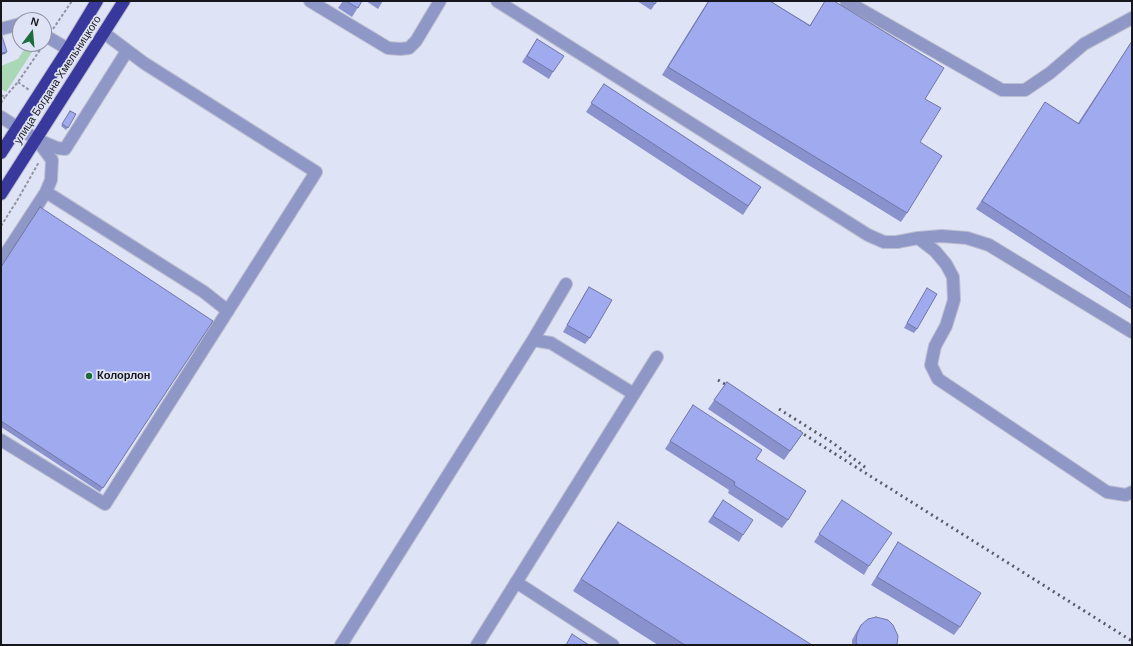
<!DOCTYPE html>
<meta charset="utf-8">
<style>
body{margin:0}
#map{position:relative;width:1133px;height:646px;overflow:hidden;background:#dfe3f6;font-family:Arial,sans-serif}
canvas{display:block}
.frame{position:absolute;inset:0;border:2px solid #16171d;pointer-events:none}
.north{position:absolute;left:12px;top:12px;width:40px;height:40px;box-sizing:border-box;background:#dfe3f6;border:1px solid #8f919f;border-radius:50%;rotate:16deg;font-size:11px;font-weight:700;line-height:16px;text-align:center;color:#16171d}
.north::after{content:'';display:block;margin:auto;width:14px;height:18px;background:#1c6c3c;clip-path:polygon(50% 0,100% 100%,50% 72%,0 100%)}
</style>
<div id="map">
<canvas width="1133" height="646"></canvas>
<div class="frame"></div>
<div class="north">N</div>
</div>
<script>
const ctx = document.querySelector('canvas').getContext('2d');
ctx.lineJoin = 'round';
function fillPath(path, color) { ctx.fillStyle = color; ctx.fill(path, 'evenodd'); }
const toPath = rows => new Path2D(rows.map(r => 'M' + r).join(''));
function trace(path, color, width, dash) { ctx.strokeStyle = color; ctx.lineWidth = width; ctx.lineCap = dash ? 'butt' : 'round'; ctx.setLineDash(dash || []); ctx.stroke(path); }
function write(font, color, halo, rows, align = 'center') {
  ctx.font = font + ' Arial,sans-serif'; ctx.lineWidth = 3.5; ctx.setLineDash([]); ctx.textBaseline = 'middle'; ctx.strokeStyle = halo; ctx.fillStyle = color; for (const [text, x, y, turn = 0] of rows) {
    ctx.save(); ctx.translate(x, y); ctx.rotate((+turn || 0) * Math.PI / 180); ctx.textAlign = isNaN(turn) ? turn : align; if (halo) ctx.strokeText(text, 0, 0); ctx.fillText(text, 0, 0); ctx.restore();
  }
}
const green = toPath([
 [32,44,36,46,6,92,1,89,1,66,18,59,27,45]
]);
const path = toPath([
 [53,29,72,1],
 [18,82,29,90],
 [1,95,5,97,18,82,42,47],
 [1,103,5,97],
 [1,226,18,199,39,162]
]);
const minor = toPath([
 [310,1,388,48,400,49,409,48,416,41,440,1],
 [497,1,868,235,884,242,897,242,918,238,942,236,967,238,989,245,1132,332],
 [846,1,1002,90,1025,90,1050,73,1084,44,1132,18],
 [1,29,20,24],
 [44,35,68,49],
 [1,117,36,139,57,148,65,149,127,51],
 [46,192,204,292,228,311],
 [918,238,935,251,946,264,953,277,954,300,946,326,935,346,931,365,938,379,1107,492,1126,495,1132,492],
 [1,261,46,192,51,180,52,160,37,140],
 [533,340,566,284],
 [1,440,105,504,316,172,144,63,104,33],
 [516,582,613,645],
 [341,645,533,340,551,343,634,394],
 [477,645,657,357]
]);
const highway = toPath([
 [1,153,68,49,97,1],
 [1,194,124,1]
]);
const rail = toPath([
 [718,380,735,390],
 [779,409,833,443,866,468],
 [794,428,1132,641]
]);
const wall = toPath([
 [343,1,362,1,352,17,338,8],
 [366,1,383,1,378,9],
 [637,1,657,1,651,10],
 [708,1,770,1,810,25,825,1,925,99,920,142,907,213,901,222,662,75],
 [537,39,553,72,549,79,522,62],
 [1132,41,1132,310,976,209,1045,102,1078,123],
 [604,84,761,187,743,215,586,112],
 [70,111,76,114,66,130,61,126],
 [1,266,213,321,100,492,1,427],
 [589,287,590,338,585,344,563,332,585,293],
 [927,288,917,329,914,333,904,328],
 [727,382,803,433,784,460,708,409],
 [693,405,756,459,788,520,782,528,728,493,729,490,665,449],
 [842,500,869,566,864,575,814,542],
 [718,507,743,535,739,542,708,522],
 [618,522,812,645,658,645,573,591,609,534],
 [898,542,960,627,954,635,871,585],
 [861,625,897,645,852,645,852,640,857,631]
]);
const shadedWall = toPath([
 [7,52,5,54,1,55,1,53]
]);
const building = toPath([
 [346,1,362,1,358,8,346,1],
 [651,1,657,1,655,4,651,1],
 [709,1,770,1,810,26,825,1,834,1,944,68,925,99,941,108,920,142,942,156,907,213,668,67,709,1],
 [1,33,7,52,1,53,1,33],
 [537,39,564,56,553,72,527,56,537,39],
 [1132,41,1132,298,982,201,1045,102,1079,124,1132,41],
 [604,84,761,187,748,206,591,103,604,84],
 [70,111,76,114,68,128,62,124,70,111],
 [40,207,213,321,103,488,1,421,1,267,40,207],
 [589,287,612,300,590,338,567,325,589,287],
 [927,288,937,294,917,329,907,323,927,288],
 [727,382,803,433,790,451,714,400,727,382],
 [693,405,762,450,756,459,806,491,788,520,734,485,735,482,670,441,693,405],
 [723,500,753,520,743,535,713,516,723,500],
 [842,500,892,533,869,566,819,534,842,500],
 [618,522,812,645,685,645,581,579,618,522],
 [898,542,981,593,960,627,877,577,898,542],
 [876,617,888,620,893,625,898,636,897,645,858,645,856,642,857,634,861,625,868,619,876,617],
 [572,634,589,645,566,645,572,634]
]);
const markers = [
 [89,376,4,"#1c6c3c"]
];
const streetNames = [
 ["улица Богдана Хмельницкого",58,80,-57]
];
const poiNames = [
 ["Колорлон",97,376]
];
fillPath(green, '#aad7b5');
trace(minor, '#bbbecf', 14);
trace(highway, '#bbbecf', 14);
trace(path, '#9295a3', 2, [3, 2]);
trace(minor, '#8f97c7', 12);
trace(highway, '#39389d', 12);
trace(rail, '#5a5c67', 3, [2, 4]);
fillPath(wall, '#8a92ce');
fillPath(shadedWall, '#7077a7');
fillPath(building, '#a0aaef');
trace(building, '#7077a7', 1);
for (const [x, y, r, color] of markers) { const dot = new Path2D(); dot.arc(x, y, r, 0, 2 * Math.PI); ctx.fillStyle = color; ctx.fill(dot); trace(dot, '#dfe3f6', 1.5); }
write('11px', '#16171d', '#dfe3f6', streetNames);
write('bold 11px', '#16171d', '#dfe3f6', poiNames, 'left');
</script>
